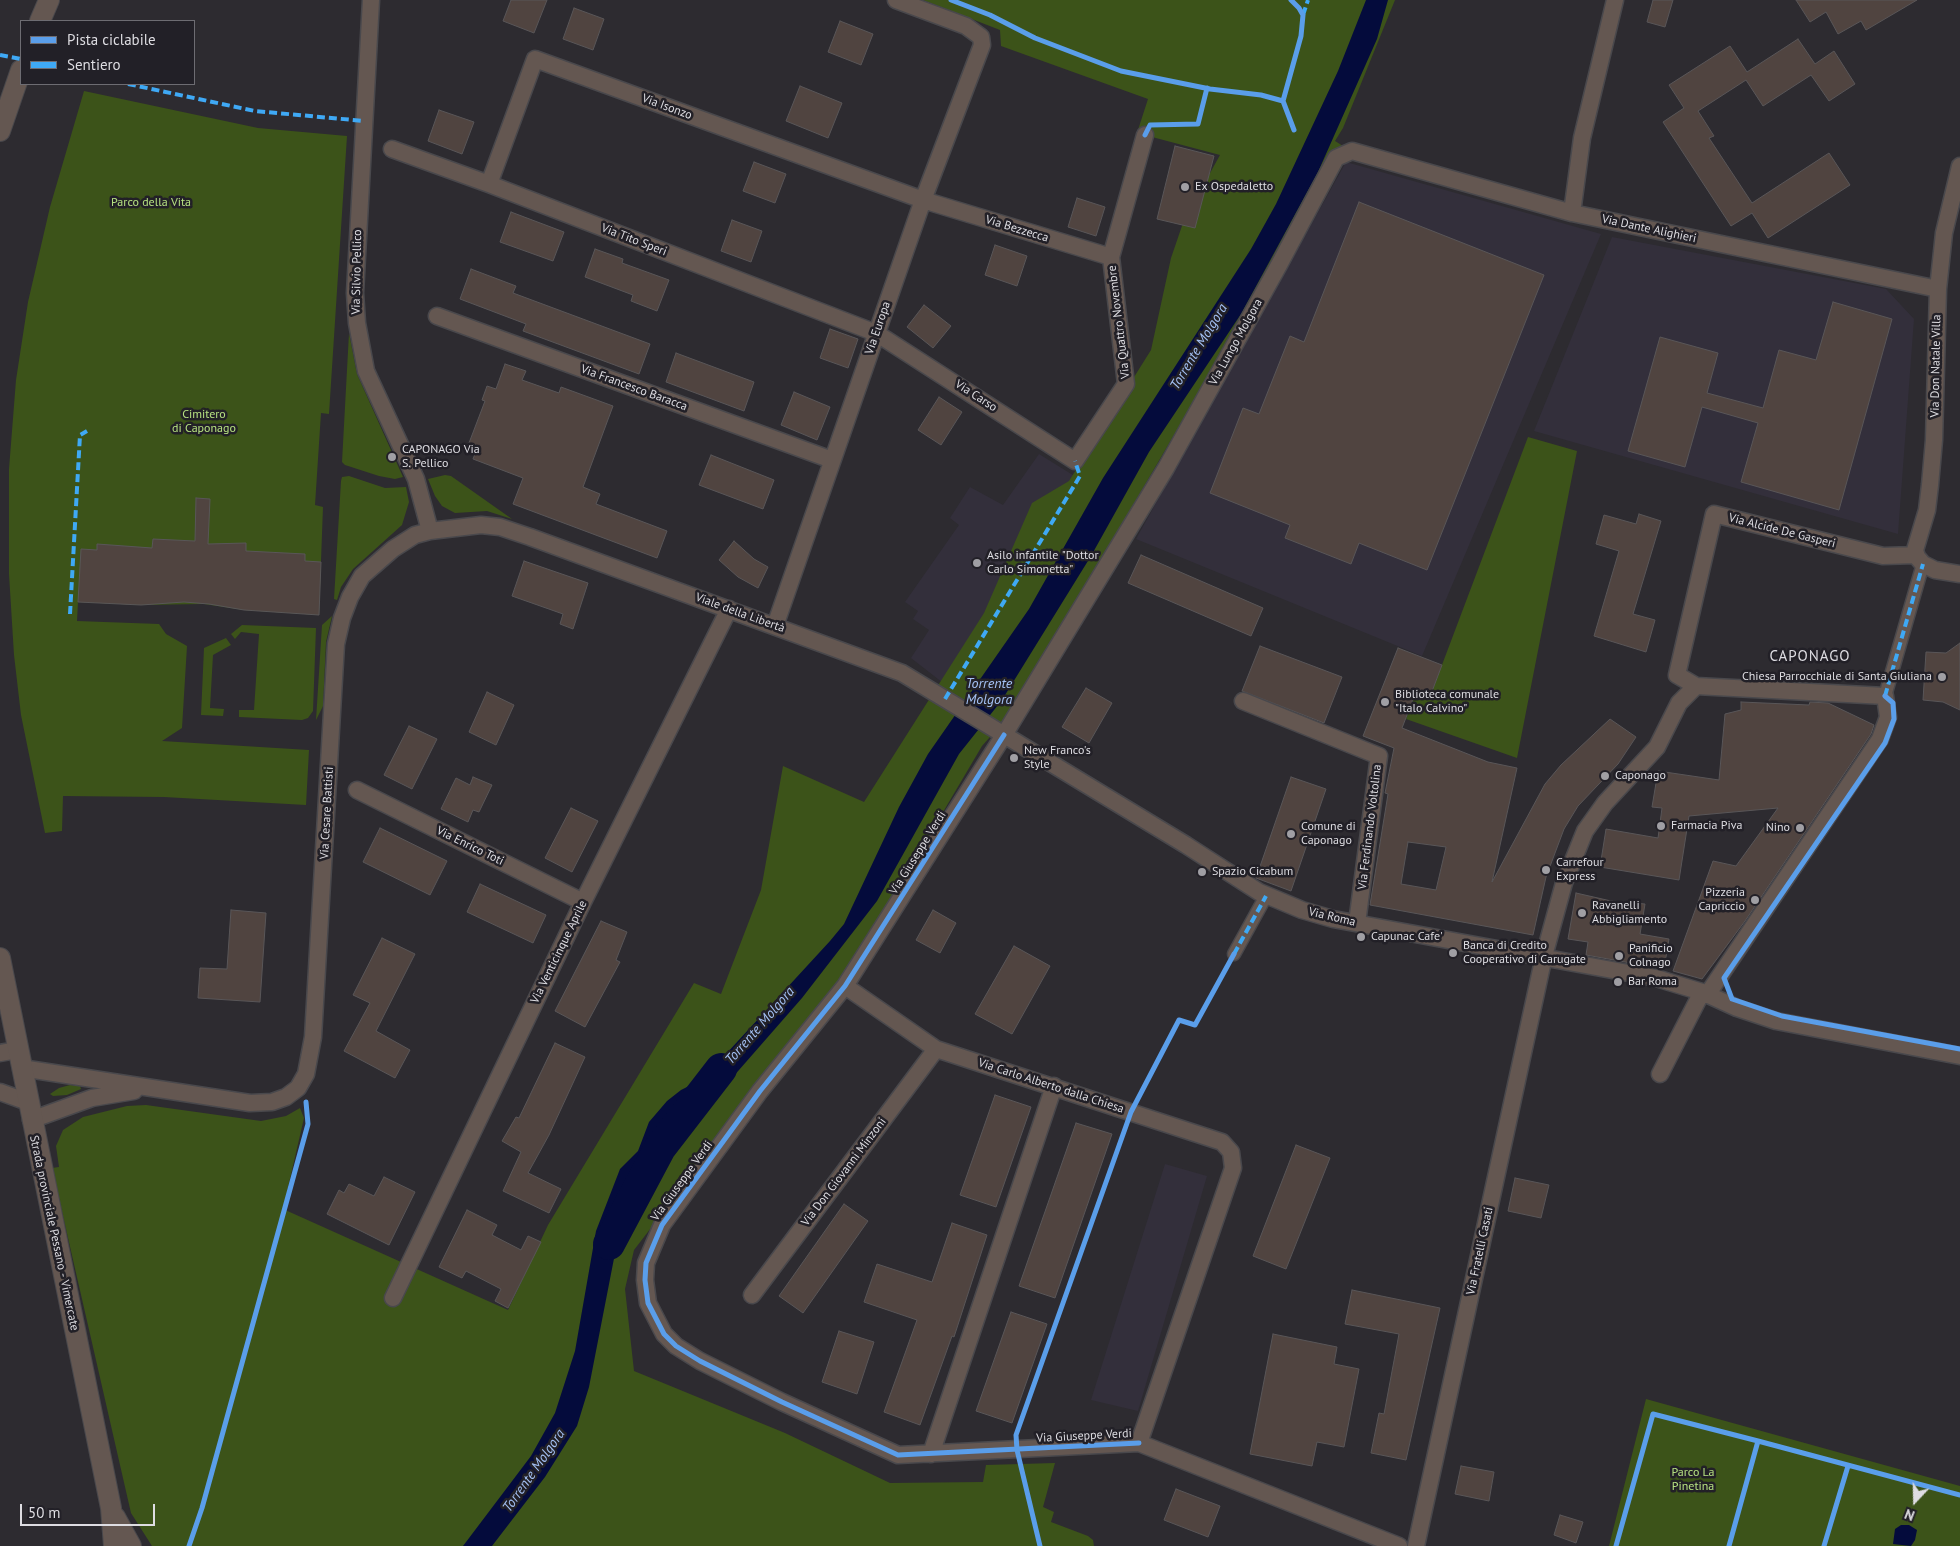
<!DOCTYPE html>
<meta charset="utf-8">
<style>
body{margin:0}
#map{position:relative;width:1960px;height:1546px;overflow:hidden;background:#2d2b30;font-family:"PT Sans",sans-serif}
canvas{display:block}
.legend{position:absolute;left:20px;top:20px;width:175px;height:65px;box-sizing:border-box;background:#222027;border:1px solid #6d6c72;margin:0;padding:6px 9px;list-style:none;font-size:15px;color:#dedde2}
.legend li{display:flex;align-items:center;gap:10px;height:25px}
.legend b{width:25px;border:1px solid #6d6c72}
.north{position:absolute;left:1890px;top:1476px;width:50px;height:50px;-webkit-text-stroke:4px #222027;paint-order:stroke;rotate:201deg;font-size:14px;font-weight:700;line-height:20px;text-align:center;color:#dedde2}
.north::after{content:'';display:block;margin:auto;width:18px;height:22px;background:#dedde2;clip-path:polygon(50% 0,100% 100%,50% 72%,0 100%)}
.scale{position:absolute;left:20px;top:1504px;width:135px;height:22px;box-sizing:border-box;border:2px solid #dedde2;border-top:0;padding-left:6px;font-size:15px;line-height:18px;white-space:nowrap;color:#dedde2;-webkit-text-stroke:4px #222027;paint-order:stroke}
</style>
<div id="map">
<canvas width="1960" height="1546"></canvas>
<ul class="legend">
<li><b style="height:6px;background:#5a9eea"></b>Pista ciclabile</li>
<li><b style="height:6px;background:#3fa9f5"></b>Sentiero</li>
</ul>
<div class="north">N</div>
<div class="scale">50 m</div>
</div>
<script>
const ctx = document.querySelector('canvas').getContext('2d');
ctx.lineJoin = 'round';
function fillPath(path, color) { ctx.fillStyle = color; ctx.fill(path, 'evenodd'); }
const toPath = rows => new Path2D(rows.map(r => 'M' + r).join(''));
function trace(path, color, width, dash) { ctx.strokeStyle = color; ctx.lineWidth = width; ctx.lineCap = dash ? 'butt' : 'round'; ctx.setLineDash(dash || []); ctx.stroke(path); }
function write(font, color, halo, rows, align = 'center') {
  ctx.font = font + ' "PT Sans",sans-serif'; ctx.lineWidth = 5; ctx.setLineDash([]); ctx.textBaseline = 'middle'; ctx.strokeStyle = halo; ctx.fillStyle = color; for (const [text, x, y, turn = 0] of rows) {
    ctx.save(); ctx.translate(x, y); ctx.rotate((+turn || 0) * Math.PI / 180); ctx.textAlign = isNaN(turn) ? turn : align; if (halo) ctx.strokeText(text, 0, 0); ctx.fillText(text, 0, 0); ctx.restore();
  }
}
const built = toPath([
 [1346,162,1601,234,1422,656,1136,539],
 [1612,237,1886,289,1914,319,1898,534,1534,431],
 [1039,454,1076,477,947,686,911,658,929,630,913,619,918,611,905,602,959,525,950,518,970,487,1003,505],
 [1165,1164,1207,1176,1138,1411,1091,1400]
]);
const green = toPath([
 [923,0,1395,0,1343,128,1335,141,1343,146,1012,712,982,746,851,968,634,1250,625,1289,634,1371,785,1433,890,1483,983,1482,986,1465,1055,1463,1043,1507,1054,1512,1051,1522,1088,1536,1093,1540,1094,1546,152,1546,131,1513,52,1168,59,1167,56,1146,63,1130,83,1117,127,1106,146,1105,261,1121,286,1116,300,1108,304,1118,283,1209,508,1310,548,1225,694,983,721,994,761,890,783,766,864,802,984,613,1032,503,1069,481,1151,350,1171,258,1184,220,1220,155,1137,133,1148,99,1001,46,1000,30],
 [84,91,258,128,347,136,329,414,321,413,315,505,323,507,319,615,244,610,204,604,141,605,78,602,77,621,159,624,166,634,187,646,182,728,162,741,309,750,306,805,164,797,63,796,62,831,45,833,21,715,14,655,9,574,9,469,16,380,28,302,50,207],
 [349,333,357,374,403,477,395,479,379,476,345,465,342,462],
 [1528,437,1577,451,1517,758,1406,719,1417,689,1431,694],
 [445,475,451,476,512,519,487,511,455,513,442,506,435,496,428,479],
 [349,476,385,488,406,487,409,502,402,525,353,569,341,587,337,600,334,599,341,481,342,477],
 [332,616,326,642,323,706,316,720,322,625],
 [242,625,316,628,313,711,308,718,302,720,239,717,239,710,254,710,259,634,241,632,235,639,231,634],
 [226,638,231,645,213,655,210,708,224,709,223,716,201,715,204,648],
 [70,1085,80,1086,81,1089,67,1095,53,1096,50,1094,59,1088],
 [1646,1399,1960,1486,1960,1546,1609,1546]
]);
const water = toPath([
 [1366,0,1388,0,1377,39,1318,172,1241,314,1149,452,1091,556,1002,700,959,754,877,901,802,998,725,1086,696,1100,675,1133,640,1167,617,1243,589,1387,577,1426,545,1477,492,1546,463,1546,531,1456,555,1413,575,1351,596,1231,620,1169,638,1151,649,1122,667,1101,681,1090,703,1079,830,941,844,924,899,807,928,754,1029,609,1103,478,1251,249,1276,204,1338,71],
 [1901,1525,1909,1525,1917,1530,1915,1540,1911,1546,1893,1544,1895,1529]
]);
const river = toPath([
 [609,1244,660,1148,721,1069]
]);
const building = toPath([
 [511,0,547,0,534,33,503,21,511,0],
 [1653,0,1673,0,1665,27,1647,22,1653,0],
 [1796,0,1917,0,1866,30,1861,21,1838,34,1826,12,1810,22,1796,0],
 [574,8,604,19,593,50,563,39,574,8],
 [840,21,873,34,861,65,828,52,840,21],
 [1798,39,1815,64,1834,51,1855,84,1829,101,1811,75,1763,106,1746,80,1698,111,1714,136,1709,138,1752,203,1829,153,1850,185,1768,238,1752,213,1731,226,1663,122,1684,108,1669,85,1730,46,1747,72,1798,39],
 [800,86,842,103,828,138,786,121,800,86],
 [439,110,474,122,462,154,428,141,439,110],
 [1175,146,1214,156,1195,228,1157,219,1175,146],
 [754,162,786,174,775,203,743,191,754,162],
 [1077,198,1105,207,1096,236,1068,227,1077,198],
 [1359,202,1544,275,1427,570,1359,543,1351,564,1285,538,1290,525,1210,493,1243,408,1259,414,1290,336,1304,342,1359,202],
 [511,212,564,232,553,261,500,242,511,212],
 [732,220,762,231,751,262,721,251,732,220],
 [995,245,1027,256,1017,286,985,275,995,245],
 [595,249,623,259,622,263,669,280,657,311,631,301,633,295,585,277,595,249],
 [471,269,516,286,513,293,650,344,639,374,523,331,526,324,460,299,471,269],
 [1833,302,1892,319,1839,510,1741,482,1758,423,1702,407,1685,467,1628,451,1660,337,1718,353,1707,393,1763,408,1779,350,1816,360,1833,302],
 [924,305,951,326,933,348,907,327,924,305],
 [830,329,858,339,848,368,820,358,830,329],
 [676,353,754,382,744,411,666,382,676,353],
 [505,364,526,371,522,380,559,393,561,387,613,406,583,487,600,494,596,504,667,531,657,558,513,504,523,478,473,459,478,446,469,443,485,401,482,400,487,386,496,389,505,364],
 [794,392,830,407,817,440,781,425,794,392],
 [939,397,962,412,941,445,918,430,939,397],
 [711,455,774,480,763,509,699,485,711,455],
 [196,498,210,499,208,544,246,543,246,551,305,554,305,561,321,562,319,615,244,610,209,604,184,602,141,605,78,602,81,549,97,550,97,544,152,548,153,539,195,541,196,498],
 [1639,514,1661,521,1633,614,1655,620,1646,652,1594,636,1619,551,1596,544,1604,515,1636,524,1639,514],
 [734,541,754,559,768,567,758,588,738,577,719,560,734,541],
 [1141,555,1263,608,1251,636,1128,583,1141,555],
 [524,561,588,583,573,629,560,624,563,614,512,596,524,561],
 [1960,643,1960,710,1943,702,1923,700,1926,652,1946,653,1960,643],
 [1260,646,1342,677,1324,723,1242,691,1260,646],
 [1398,648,1442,665,1431,694,1417,689,1402,728,1488,762,1517,768,1492,882,1545,784,1561,765,1610,719,1636,737,1618,764,1578,806,1564,829,1546,877,1533,935,1370,905,1388,794,1385,793,1394,748,1363,736,1398,648],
 [1408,842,1446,847,1436,890,1401,884,1408,842],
 [1086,688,1112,703,1089,743,1062,727,1086,688],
 [487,692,514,705,496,745,469,732,487,692],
 [1741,702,1809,705,1810,702,1828,703,1874,725,1871,734,1745,921,1702,979,1673,971,1713,861,1736,866,1778,808,1689,816,1679,880,1600,867,1606,829,1658,838,1662,808,1652,807,1658,771,1719,780,1725,714,1741,710,1741,702],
 [409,726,437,739,412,789,384,775,409,726],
 [473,777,492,785,479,812,473,810,468,822,441,809,456,778,470,785,473,777],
 [1291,777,1326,789,1291,891,1256,878,1291,777],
 [571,808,598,821,572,872,545,858,571,808],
 [380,828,447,861,430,895,363,862,380,828],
 [480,884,546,915,533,943,467,912,480,884],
 [1576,893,1611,901,1645,904,1640,934,1669,939,1664,969,1586,955,1588,942,1568,939,1576,893],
 [231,910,266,913,260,1002,198,998,200,968,227,969,231,910],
 [933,910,956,923,940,953,916,940,933,910],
 [601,921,627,932,616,960,620,962,585,1027,555,1011,601,921],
 [382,938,415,954,376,1031,410,1050,395,1078,344,1051,370,1003,353,995,382,938],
 [1014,946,1050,966,1012,1034,975,1014,1014,946],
 [555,1043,585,1057,549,1135,528,1173,561,1189,549,1213,503,1191,521,1152,502,1141,516,1117,519,1118,555,1043],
 [995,1095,1031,1107,996,1207,960,1195,995,1095],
 [1076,1123,1112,1134,1055,1298,1019,1286,1076,1123],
 [1296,1145,1330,1158,1286,1269,1253,1256,1296,1145],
 [384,1177,415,1192,389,1245,327,1214,339,1190,344,1193,349,1184,374,1196,384,1177],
 [1515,1178,1549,1185,1541,1218,1508,1211,1515,1178],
 [844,1204,868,1221,803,1313,779,1296,844,1204],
 [467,1210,497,1225,492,1235,521,1250,528,1236,541,1242,508,1308,495,1301,501,1289,466,1271,462,1278,439,1267,467,1210],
 [952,1223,987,1235,954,1337,952,1336,920,1425,884,1412,917,1320,864,1302,877,1264,932,1282,952,1223],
 [1352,1290,1440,1308,1406,1460,1371,1453,1379,1413,1384,1414,1399,1334,1345,1324,1352,1290],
 [1011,1312,1047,1324,1012,1423,976,1411,1011,1312],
 [839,1331,874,1342,857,1394,822,1382,839,1331],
 [1273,1334,1337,1347,1334,1364,1359,1369,1344,1447,1317,1442,1312,1466,1250,1454,1273,1334],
 [1461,1466,1494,1472,1489,1501,1455,1494,1461,1466],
 [1176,1489,1220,1506,1208,1537,1164,1520,1176,1489],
 [1560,1515,1583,1522,1576,1543,1554,1535,1560,1515]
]);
const pedestrian = toPath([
 [1885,696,1923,564],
 [1234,954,1266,896]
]);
const minor = toPath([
 [371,0,355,293,357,323,366,371,416,479,430,531],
 [1615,0,1582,138,1572,213,1938,289],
 [392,149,489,184,876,333,1075,461,1126,384,1111,257,1145,135],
 [1960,166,1944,233,1938,289,1934,440,1930,485,1927,510,1915,550,1917,557,1923,564,1935,570,1960,574],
 [489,184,535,59,923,200,1111,257],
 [437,316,832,460],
 [775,626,923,200,982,45,981,37,966,26,896,0],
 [1696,686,1677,675,1714,514,1883,556,1916,555],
 [1243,701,1379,756,1357,923],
 [357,790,583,902],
 [845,986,936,1049,1222,1142,1231,1152,1233,1168,1139,1443],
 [0,1053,17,1050],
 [21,1068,250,1103,272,1102,286,1097,298,1088,306,1074,313,1037,336,644,342,618,350,597,362,576,393,549,415,535,430,531,481,525,500,527,530,537,902,673,1186,845,1259,892,1302,910,1333,919,1656,978,1702,992,1737,1008,1776,1021,1960,1056],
 [1660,1074,1702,992],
 [0,1092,28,1102],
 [31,1120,92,1098,134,1091],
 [752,1295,936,1049],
 [393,1298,583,902,729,609],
 [931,1454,1054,1086],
 [1399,1546,1139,1443,898,1455,782,1402,700,1361,676,1346,664,1334,648,1303,645,1280,646,1263,662,1225,760,1091,845,986,1004,735,1166,468,1279,265,1336,158,1352,151,1572,213],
 [1416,1546,1544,956,1564,883,1585,831,1605,803,1657,747,1679,703,1696,686,1885,696,1888,717,1880,739,1707,995]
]);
const tertiary = toPath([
 [40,21,49,0],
 [0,131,21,70],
 [0,958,111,1508,114,1546],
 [115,1517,131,1546]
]);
const quiet = toPath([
 [1303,15,1308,0],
 [0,55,21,59],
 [128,84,255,111,364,121],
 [70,614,80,435,87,431],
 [1885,696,1923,564],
 [945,699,1080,476,1075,461],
 [1234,954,1266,896]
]);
const cycleway = toPath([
 [951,0,990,15,1035,38,1121,71,1210,89,1261,95,1283,101],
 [1291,0,1299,8,1303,15,1301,36,1283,101,1294,130],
 [1145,135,1150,125,1198,124,1207,88],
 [1885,696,1893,703,1894,719,1885,743,1724,978,1732,999,1782,1016,1960,1049],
 [1004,735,845,986,760,1091,662,1225,646,1263,645,1280,648,1303,664,1334,676,1346,700,1361,782,1402,898,1455,1139,1443],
 [189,1546,202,1508,308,1124,306,1102],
 [1040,1546,1017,1450,1016,1435,1131,1112,1179,1020,1195,1025,1234,954],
 [1616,1546,1653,1414,1758,1441],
 [1729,1546,1758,1441,1960,1495],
 [1824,1546,1848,1466]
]);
const markers = [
 [1185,187,5,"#a09fa4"],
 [392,457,5,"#a09fa4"],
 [977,563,5,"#a09fa4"],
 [1942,677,5,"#a09fa4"],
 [1385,702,5,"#a09fa4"],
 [1014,758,5,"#a09fa4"],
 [1605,776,5,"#a09fa4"],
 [1661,826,5,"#a09fa4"],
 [1800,828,5,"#a09fa4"],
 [1291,834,5,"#a09fa4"],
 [1546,870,5,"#a09fa4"],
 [1202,872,5,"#a09fa4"],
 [1755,900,5,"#a09fa4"],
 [1582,913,5,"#a09fa4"],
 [1361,937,5,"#a09fa4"],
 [1453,953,5,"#a09fa4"],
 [1619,956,5,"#a09fa4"],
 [1618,982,5,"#a09fa4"]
];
const streetNames = [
 ["Via Isonzo",667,107,20],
 ["Via Bezzecca",1017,229,17],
 ["Via Dante Alighieri",1649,229,12],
 ["Via Tito Speri",634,240,21],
 ["Via Silvio Pellico",357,272,-89],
 ["Via Quattro Novembre",1119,322,-97],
 ["Via Europa",878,328,-71],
 ["Via Lungo Molgora",1236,342,-61],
 ["Via Don Natale Villa",1936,366,-89],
 ["Via Francesco Baracca",634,388,20],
 ["Via Carso",976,396,33],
 ["Via Alcide De Gasperi",1782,531,14],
 ["Viale della Libertà",740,613,20],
 ["Via Cesare Battisti",327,813,-87],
 ["Via Ferdinando Voltolina",1370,827,-83],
 ["Via Enrico Toti",470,846,26],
 ["Via Giuseppe Verdi",918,853,-58],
 ["Via Roma",1332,917,13],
 ["Via Venticinque Aprile",559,952,-64],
 ["Via Carlo Alberto dalla Chiesa",1051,1086,18],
 ["Via Don Giovanni Minzoni",844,1172,-53],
 ["Via Giuseppe Verdi",682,1181,-54],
 ["Strada provinciale Pessano - Vimercate",54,1233,78],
 ["Via Fratelli Casati",1480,1251,-78],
 ["Via Giuseppe Verdi",1084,1436,-3]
];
const poiNames = [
 ["Ex Ospedaletto",1195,187],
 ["CAPONAGO Via",402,450],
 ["S. Pellico",402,464],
 ["Asilo infantile \"Dottor",987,556],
 ["Carlo Simonetta\"",987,570],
 ["Chiesa Parrocchiale di Santa Giuliana",1932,677,"right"],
 ["Biblioteca comunale",1395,695],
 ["\"Italo Calvino\"",1395,709],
 ["New Franco's",1024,751],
 ["Style",1024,765],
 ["Caponago",1615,776],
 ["Farmacia Piva",1671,826],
 ["Comune di",1301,827],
 ["Caponago",1301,841],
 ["Nino",1790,828,"right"],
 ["Carrefour",1556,863],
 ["Express",1556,877],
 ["Spazio Cicabum",1212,872],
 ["Pizzeria",1745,893,"right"],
 ["Capriccio",1745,907,"right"],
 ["Ravanelli",1592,906],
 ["Abbigliamento",1592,920],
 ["Capunac Cafe'",1371,937],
 ["Banca di Credito",1463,946],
 ["Cooperativo di Carugate",1463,960],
 ["Panificio",1629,949],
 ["Colnago",1629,963],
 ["Bar Roma",1628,982]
];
const parkNames = [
 ["Parco della Vita",151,203],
 ["Cimitero",204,415],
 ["di Caponago",204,429],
 ["Parco La",1693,1473],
 ["Pinetina",1693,1487]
];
const waterNames = [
 ["Torrente Molgora",1199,347,-59],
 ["Torrente",989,684],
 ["Molgora",989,700],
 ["Torrente Molgora",760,1026,-49],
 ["Torrente Molgora",534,1471,-55]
];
const quarterNames = [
 ["CAPONAGO",1810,657]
];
fillPath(built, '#332f3b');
fillPath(green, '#3c5319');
fillPath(water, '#040b3c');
trace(river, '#040b3c', 32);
fillPath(building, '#504440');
trace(building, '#595658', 1);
trace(pedestrian, '#49484c', 15);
trace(minor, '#49484c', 19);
trace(tertiary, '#49484c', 22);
trace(pedestrian, '#645751', 12);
trace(minor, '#645751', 16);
trace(tertiary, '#645751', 20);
trace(quiet, '#3fa9f5', 4, [8, 4]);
trace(cycleway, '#5a9eea', 5);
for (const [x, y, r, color] of markers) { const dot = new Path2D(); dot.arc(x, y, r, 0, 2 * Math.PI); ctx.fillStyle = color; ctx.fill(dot); trace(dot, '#222027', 2); }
write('12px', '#dedde2', '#222027', streetNames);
write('12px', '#dedde2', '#222027', poiNames, 'left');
write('12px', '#b6e181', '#222027', parkNames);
write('italic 14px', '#a4c1f4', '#222027', waterNames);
ctx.letterSpacing = '1px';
write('15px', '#dedde2', '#222027', quarterNames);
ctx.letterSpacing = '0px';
</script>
